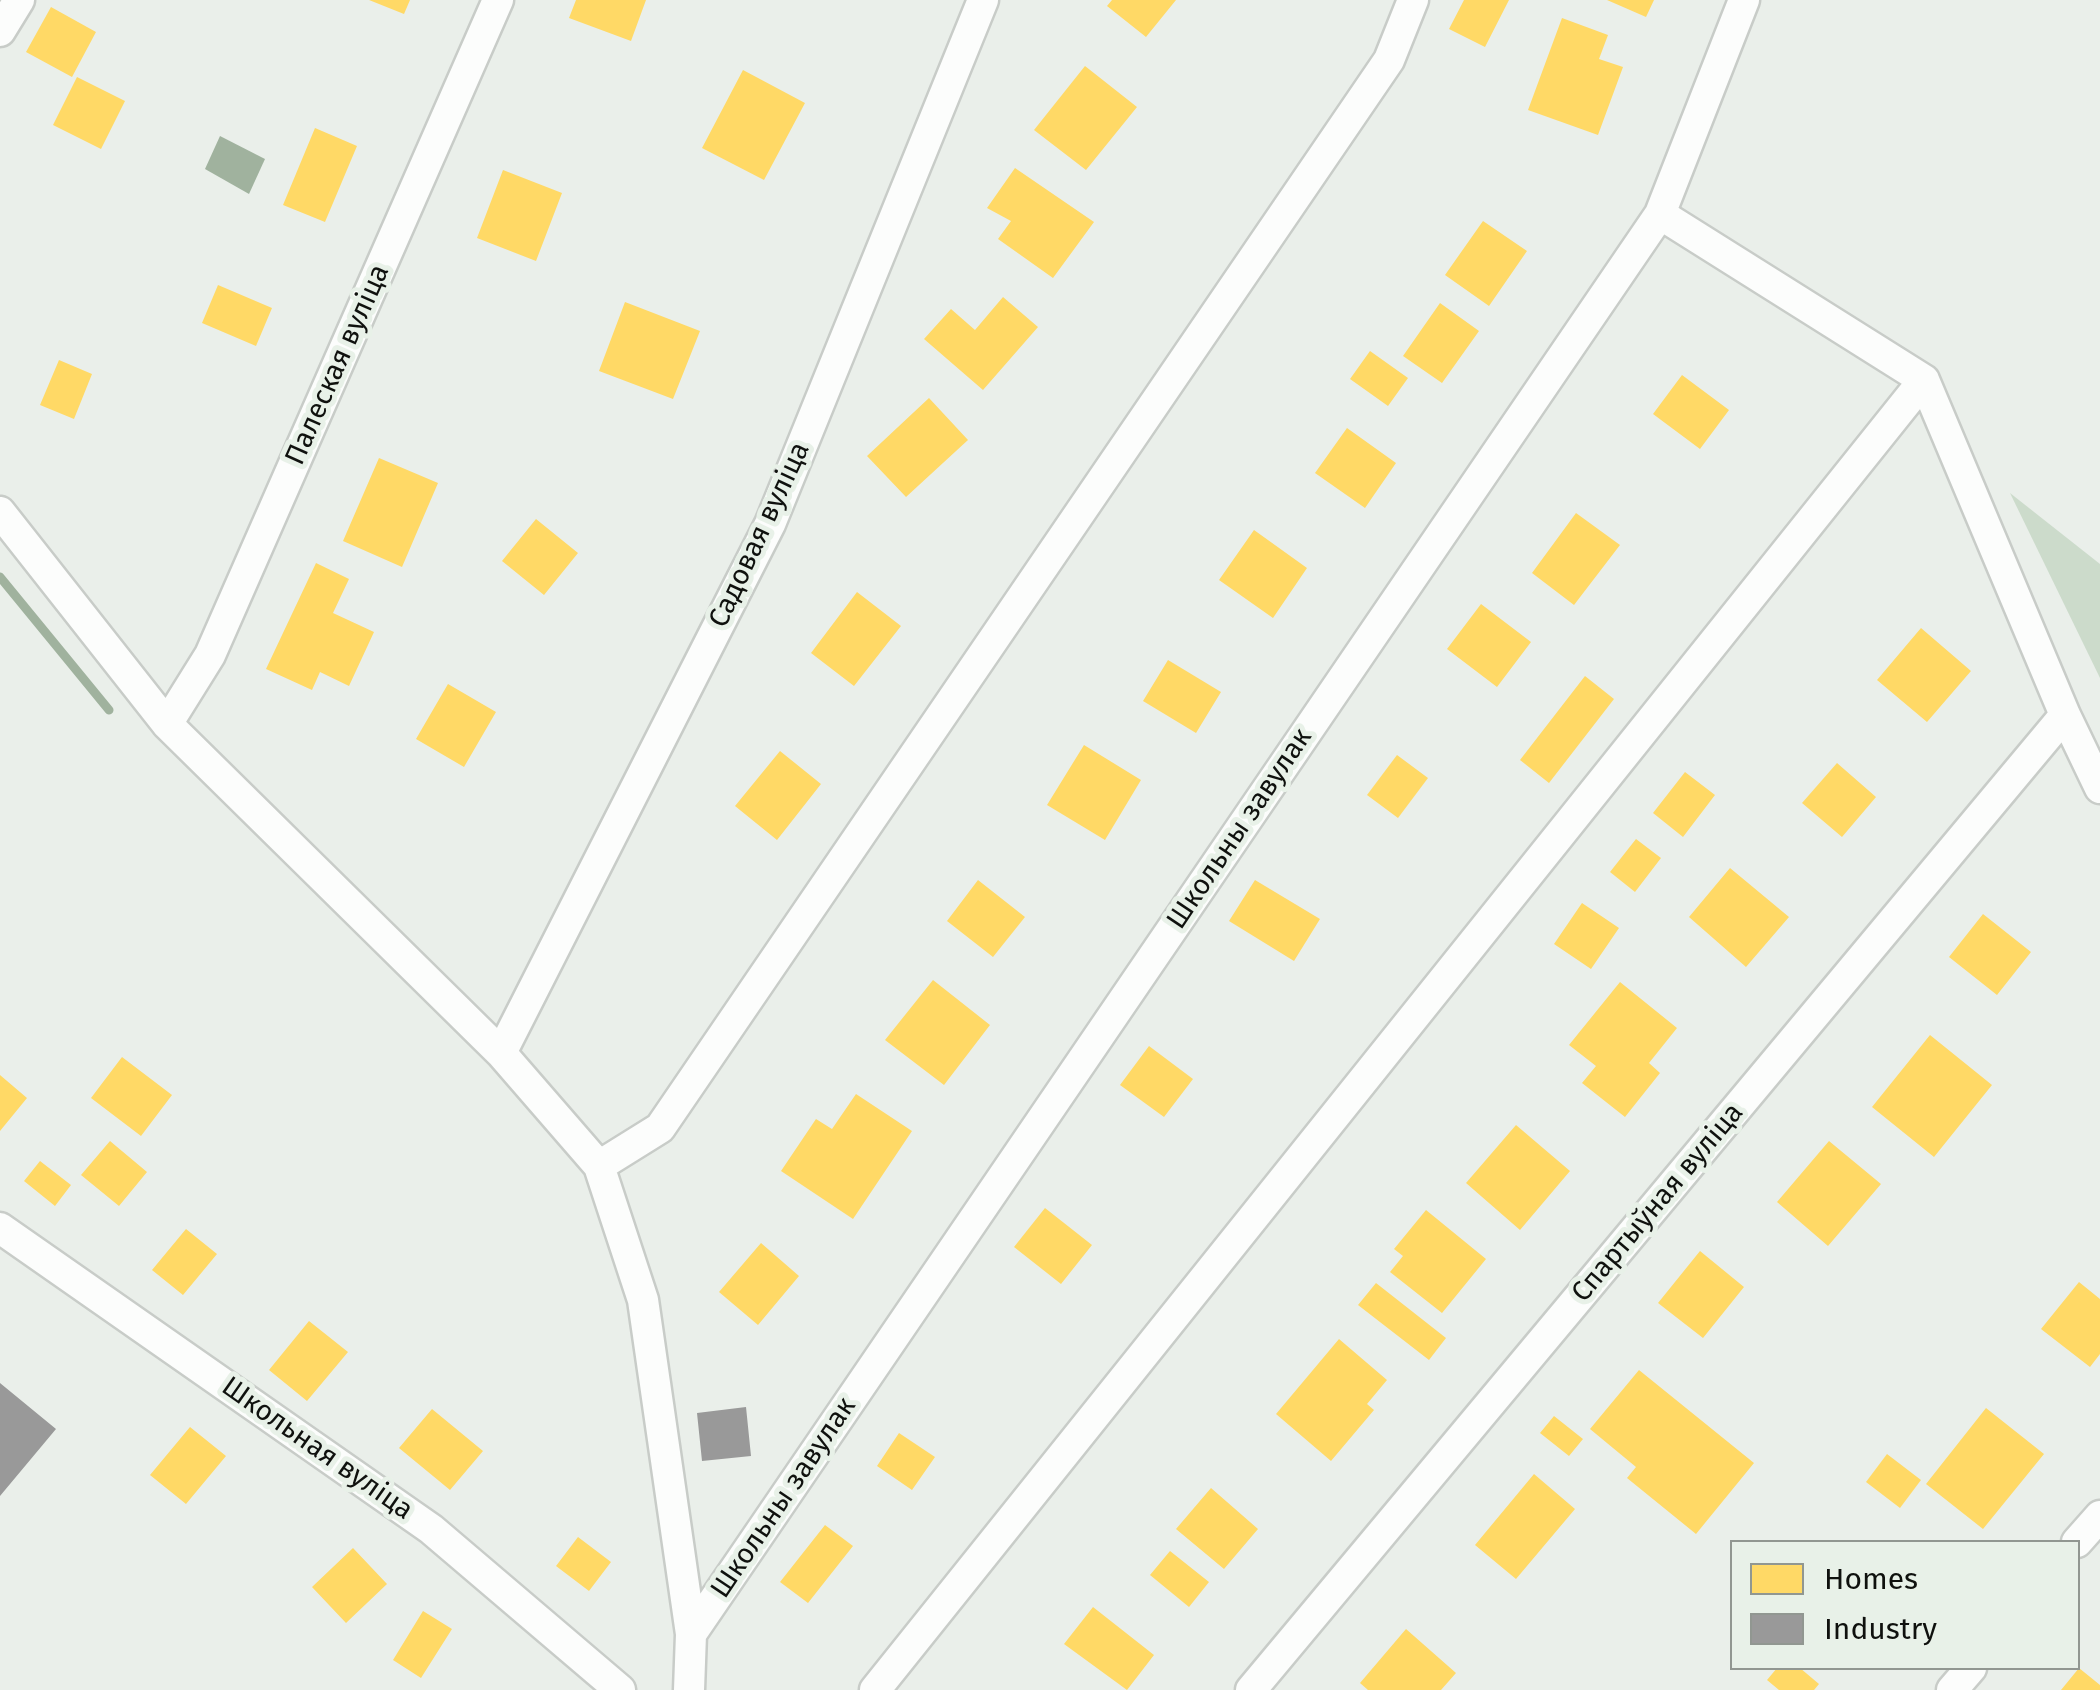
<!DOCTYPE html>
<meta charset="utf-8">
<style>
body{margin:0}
#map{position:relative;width:2100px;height:1690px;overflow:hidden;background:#eaefea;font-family:"Fira Sans",sans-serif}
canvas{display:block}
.legend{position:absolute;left:1730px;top:1540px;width:350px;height:130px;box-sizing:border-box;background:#e8f1e8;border:2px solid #919791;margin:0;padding:12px 18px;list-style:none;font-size:30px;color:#0f110e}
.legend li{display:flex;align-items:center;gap:20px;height:50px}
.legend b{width:50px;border:2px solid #919791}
</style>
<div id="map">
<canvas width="2100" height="1690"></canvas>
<ul class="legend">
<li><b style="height:28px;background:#ffd966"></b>Homes</li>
<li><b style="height:28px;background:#999"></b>Industry</li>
</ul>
</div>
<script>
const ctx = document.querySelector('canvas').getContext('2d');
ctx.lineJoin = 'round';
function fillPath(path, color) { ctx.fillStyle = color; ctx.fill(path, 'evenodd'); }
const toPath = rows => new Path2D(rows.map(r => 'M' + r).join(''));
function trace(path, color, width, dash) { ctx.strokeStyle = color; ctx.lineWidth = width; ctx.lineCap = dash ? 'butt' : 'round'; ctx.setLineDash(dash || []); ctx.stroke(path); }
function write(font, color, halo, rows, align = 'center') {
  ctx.font = font + ' "Fira Sans",sans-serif'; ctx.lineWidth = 10; ctx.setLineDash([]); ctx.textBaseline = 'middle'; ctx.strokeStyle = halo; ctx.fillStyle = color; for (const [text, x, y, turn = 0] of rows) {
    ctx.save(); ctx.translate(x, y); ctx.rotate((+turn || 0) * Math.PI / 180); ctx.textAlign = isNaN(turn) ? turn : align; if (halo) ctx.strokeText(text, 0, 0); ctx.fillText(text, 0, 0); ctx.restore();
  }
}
const green = toPath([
 [2010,493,2100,564,2100,678]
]);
const water = toPath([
 [220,136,265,159,249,194,205,169]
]);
const homes = toPath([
 [369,0,410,0,404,14],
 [576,0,646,0,631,41,569,18],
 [1112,0,1176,0,1146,37,1107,6],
 [1464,0,1509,0,1485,47,1449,29],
 [1607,0,1654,0,1646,17],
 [51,7,96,32,72,77,26,52],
 [1562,18,1608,35,1599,59,1623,67,1598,135,1528,110],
 [1085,66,1137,107,1086,170,1034,130],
 [743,70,805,103,764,180,702,148],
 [77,77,125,101,101,149,53,125],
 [315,128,357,146,325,222,283,205],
 [1015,168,1094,222,1053,278,998,239,1011,221,987,208],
 [503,170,562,193,536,261,477,238],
 [1483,221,1527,251,1489,306,1445,275],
 [218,285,272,308,256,346,202,323],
 [1003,297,1038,327,983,390,924,339,951,309,975,330],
 [625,302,700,331,673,399,599,371],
 [1440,303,1479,331,1442,383,1403,356],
 [1370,351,1408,378,1388,406,1350,379],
 [59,360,92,374,74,419,40,405],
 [1682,375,1729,410,1700,449,1653,414],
 [929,398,968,440,906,497,867,456],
 [1347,428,1396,463,1365,508,1315,473],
 [379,458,438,483,402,567,343,541],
 [1576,513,1620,545,1574,605,1532,573],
 [536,519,578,553,544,595,502,561],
 [1254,530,1307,568,1273,618,1219,580],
 [316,563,349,579,333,613,374,632,349,686,320,672,312,690,266,669],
 [857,592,901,626,854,686,811,653],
 [1481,604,1531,642,1497,687,1447,649],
 [1921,628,1971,671,1927,722,1877,680],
 [1168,660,1221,692,1196,733,1143,701],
 [1585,676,1614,699,1549,783,1520,760],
 [448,684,496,712,464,767,416,739],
 [1084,745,1141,780,1105,840,1047,805],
 [780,751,821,784,777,840,735,806],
 [1397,755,1428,778,1398,818,1367,795],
 [1837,763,1876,797,1842,837,1802,803],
 [1685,772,1715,795,1683,837,1653,813],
 [1636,839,1661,858,1635,892,1610,872],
 [1730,868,1789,917,1746,967,1689,917],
 [978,880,1025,917,993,957,947,921],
 [1255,880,1320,919,1294,961,1229,921],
 [1582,903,1619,928,1591,969,1554,944],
 [1983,914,2031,952,1997,995,1949,957],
 [933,980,990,1025,944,1085,885,1040],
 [1620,982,1677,1028,1649,1063,1660,1073,1625,1117,1582,1083,1596,1066,1569,1045],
 [1930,1035,1992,1085,1934,1157,1872,1107],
 [1149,1046,1193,1079,1164,1117,1120,1085],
 [122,1057,172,1095,141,1136,91,1098],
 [0,1075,27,1098,0,1131],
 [856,1094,912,1131,853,1219,781,1171,816,1119,832,1129],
 [1516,1125,1570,1171,1520,1230,1466,1183],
 [110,1141,147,1172,119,1206,81,1175],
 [1829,1141,1881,1184,1828,1246,1777,1202],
 [40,1161,71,1185,55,1206,24,1181],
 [1045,1208,1092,1245,1061,1284,1014,1247],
 [1426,1210,1486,1259,1442,1313,1390,1272,1403,1256,1394,1249],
 [186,1229,217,1254,183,1295,152,1270],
 [761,1243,799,1276,758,1325,719,1292],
 [1700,1251,1744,1287,1703,1338,1658,1303],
 [2079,1282,2100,1299,2100,1354,2090,1367,2041,1329],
 [1376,1283,1446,1338,1429,1360,1358,1305],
 [309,1321,348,1352,307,1401,269,1370],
 [1339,1339,1387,1380,1367,1404,1374,1410,1331,1461,1276,1414],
 [1639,1370,1754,1463,1696,1534,1627,1478,1636,1467,1590,1429],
 [1986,1408,2044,1454,1983,1529,1926,1484],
 [432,1409,483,1451,450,1490,399,1448],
 [1554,1416,1583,1439,1569,1456,1540,1433],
 [190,1427,226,1456,186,1504,150,1475],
 [899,1433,935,1457,912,1490,877,1466],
 [1887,1454,1921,1480,1900,1508,1866,1482],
 [1534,1474,1575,1509,1516,1579,1475,1545],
 [1211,1488,1258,1529,1224,1569,1176,1529],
 [825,1525,853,1546,808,1603,780,1582],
 [578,1537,611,1562,589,1591,556,1566],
 [353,1548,387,1584,346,1623,312,1587],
 [1170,1551,1209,1582,1189,1607,1150,1575],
 [1093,1607,1154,1655,1127,1690,1064,1644],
 [423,1611,452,1629,421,1678,393,1660],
 [1406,1629,1456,1673,1441,1690,1368,1690,1360,1683],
 [1777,1668,1800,1668,1819,1684,1814,1690,1779,1690,1767,1680],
 [2079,1668,2100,1685,2100,1690,2061,1690]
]);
const industry = toPath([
 [0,1383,56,1429,0,1496],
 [746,1407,751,1456,702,1461,697,1413]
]);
const stream = toPath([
 [0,577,109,710]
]);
const minor = toPath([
 [0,31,19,0],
 [1660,214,1924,380,2065,715,2100,788],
 [0,512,167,724,501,1053,599,1166,643,1300,691,1634,689,1690],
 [167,724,210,655,498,0],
 [501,1053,770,524,983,0],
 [599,1166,660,1128,1389,60,1413,0],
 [0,1228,431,1529,620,1690],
 [2077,1542,2100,1516],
 [691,1634,1660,214,1744,0],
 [875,1690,1924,380],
 [1251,1690,2065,715],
 [1952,1690,1971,1668]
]);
const streetNames = [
 ["Палеская вуліца",338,365,-66],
 ["Садовая вуліца",760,535,-65],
 ["Школьны завулак",1240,829,-56],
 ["Спартыўная вуліца",1658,1203,-50],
 ["Школьная вуліца",317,1449,35],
 ["Школьны завулак",784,1498,-56]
];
fillPath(green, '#ccdbcb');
fillPath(water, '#a0b29e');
fillPath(homes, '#ffd966');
fillPath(industry, '#999');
trace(stream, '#a0b29e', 9);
trace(minor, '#c8ccc8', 35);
trace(minor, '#fcfdfc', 30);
write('28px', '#0f110e', '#e8f1e8', streetNames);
</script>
